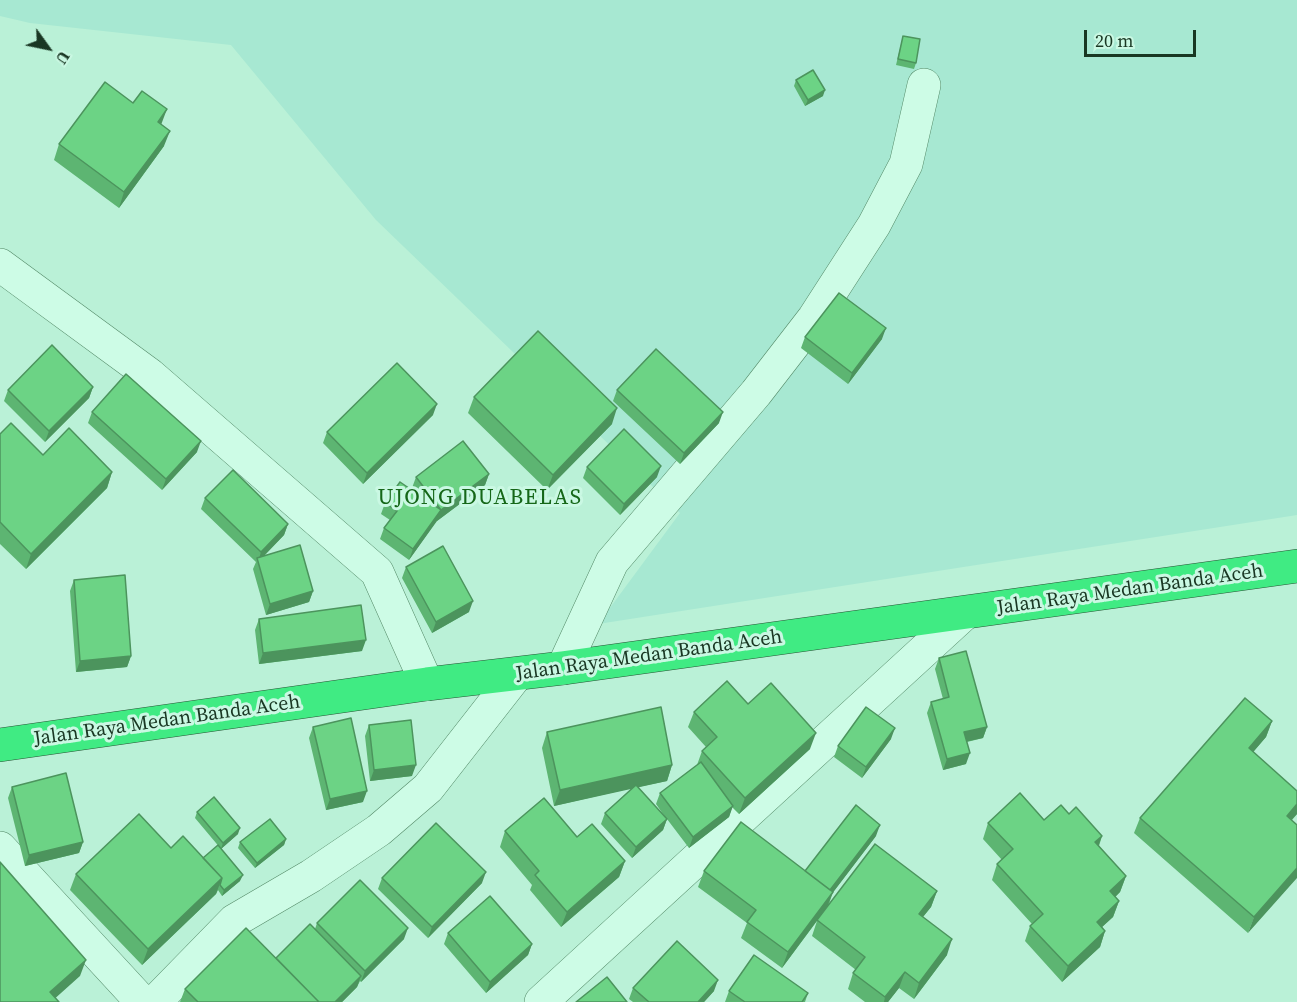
<!DOCTYPE html>
<style>
body{margin:0}
#map{position:relative;width:1297px;height:1002px;overflow:hidden;background:#baf1d7;font-family:"Source Serif 4",serif}
canvas{display:block}
.north{position:absolute;left:18px;top:18px;width:60px;height:60px;-webkit-text-stroke:4px #caf8e3;paint-order:stroke;rotate:123deg;font-size:16px;font-weight:700;line-height:24px;text-align:center;color:#193723}
.north::after{content:'';display:block;margin:auto;width:21px;height:27px;background:#193723;clip-path:polygon(50% 0,100% 100%,50% 72%,0 100%)}
.scale{position:absolute;left:1084px;top:30px;width:112px;height:27px;box-sizing:border-box;border:3px solid #193723;border-top:0;padding-left:8px;font-size:18px;line-height:21px;white-space:nowrap;color:#193723;-webkit-text-stroke:4px #caf8e3;paint-order:stroke}
</style>
<div id="map">
<canvas width="1297" height="1002"></canvas>
<div class="north">U</div>
<div class="scale">20 m</div>
</div>
<script>
const ctx = document.querySelector('canvas').getContext('2d');
ctx.lineJoin = 'round';
function fillPath(path, color) { ctx.fillStyle = color; ctx.fill(path, 'evenodd'); }
const toPath = rows => new Path2D(rows.map(r => 'M' + r).join(''));
function trace(path, color, width, dash) { ctx.strokeStyle = color; ctx.lineWidth = width; ctx.lineCap = dash ? 'butt' : 'round'; ctx.setLineDash(dash || []); ctx.stroke(path); }
function write(font, color, halo, rows, align = 'center') {
  ctx.font = font + ' "Source Serif 4",serif'; ctx.lineWidth = 6; ctx.setLineDash([]); ctx.textBaseline = 'middle'; ctx.strokeStyle = halo; ctx.fillStyle = color; for (const [text, x, y, turn = 0] of rows) {
    ctx.save(); ctx.translate(x, y); ctx.rotate((+turn || 0) * Math.PI / 180); ctx.textAlign = isNaN(turn) ? turn : align; if (halo) ctx.strokeText(text, 0, 0); ctx.fillText(text, 0, 0); ctx.restore();
  }
}
const farmland = toPath([
 [0,0,1297,0,1297,515,598,624,680,513,376,220,231,45,30,23,0,16]
]);
const minor = toPath([
 [0,265,150,375,377,572,427,684],
 [563,668,612,562,756,393,814,318,874,225,906,164,924,85],
 [0,848,142,1002],
 [155,1002,234,921,311,876,379,830,428,788,517,674],
 [541,1002,965,613]
]);
const highway = toPath([
 [0,745,427,684,563,668,1297,566]
]);
const wall = toPath([
 [903,36,916,63,914,69,896,65],
 [796,80,823,96,805,106,794,86],
 [162,124,164,146,119,208,54,160,59,144],
 [805,337,882,339,848,384,801,348],
 [93,387,89,398,45,442,4,401,8,390],
 [617,390,719,423,680,464,613,401],
 [474,397,612,424,547,490,468,413],
 [92,412,197,452,162,490,88,423],
 [433,415,363,484,323,443,327,432],
 [0,434,43,455,112,472,107,488,26,569,0,544],
 [587,467,657,477,620,515,583,478],
 [489,474,485,485,437,521,437,520,409,560,380,539,384,528,390,520,381,514,385,503,417,493,412,488,416,477],
 [205,498,288,524,284,535,264,556,313,591,309,602,266,615,253,569,256,562,201,509],
 [406,567,469,612,432,633,402,578],
 [74,580,131,656,127,667,76,672,70,591],
 [259,619,362,651,259,664,255,630],
 [939,658,987,727,983,738,967,742,966,764,943,770,927,713,931,702,943,699,935,669],
 [748,704,810,749,739,814,732,807,729,817,689,848,667,819,663,830,632,858,601,824,605,813,632,788,554,806,542,748,547,732,672,765,667,781,638,787,665,817,656,804,660,793,697,765,702,751,706,747,688,727,694,712],
 [1272,721,1266,737,1253,752,1297,791,1297,814,1292,820,1248,933,1134,833,1140,818],
 [369,725,412,776,370,781,365,736],
 [313,727,363,802,326,810,309,738],
 [891,739,862,778,834,757,838,746],
 [12,787,83,842,79,853,25,866,8,798],
 [197,812,238,834,221,849,195,818],
 [1069,814,1102,836,1099,846,1126,876,1120,892,1115,897,1119,901,1113,917,1102,927,1105,931,1100,947,1062,982,1025,941,1030,926,1032,924,992,880,997,864,1002,860,983,839,988,823,1044,820],
 [505,831,577,837,625,861,619,877,561,927,530,890,532,885,500,847],
 [876,836,833,892,828,907,937,891,931,907,923,917,947,955,914,999,899,988,888,1002,865,1002,848,989,853,973,856,970,812,936,817,921,782,968,741,938,747,923,698,887,704,871,805,871],
 [286,839,284,845,255,868,238,848,240,842],
 [171,848,203,858,240,881,222,896,218,890,216,894,142,965,70,890,76,874],
 [382,878,482,883,428,938,378,889],
 [317,923,404,939,361,982,360,981,357,987,342,1002,180,1002,185,989,276,958,315,929],
 [448,933,532,944,528,955,486,993,444,944],
 [633,988,714,991,704,1002,633,1002,629,999],
 [729,991,808,993,805,1002,725,1002]
]);
const shadedWall = toPath([
 [825,90,823,96,805,106,808,100],
 [167,109,161,125,158,122],
 [170,131,164,146,119,208,124,192],
 [886,328,882,339,848,384,852,373],
 [93,387,89,398,45,442,49,431],
 [437,404,433,415,363,484,367,473],
 [617,408,612,424,547,490,553,475],
 [723,412,719,423,680,464,684,453],
 [201,441,197,452,162,490,166,479],
 [661,466,657,477,620,515,624,504],
 [112,472,107,488,26,569,31,554],
 [489,474,485,485,437,521,441,510],
 [441,510,437,521,409,560,413,549],
 [288,524,284,535,258,562,261,552],
 [313,591,309,602,266,615,270,604],
 [473,601,469,612,432,633,436,622],
 [366,640,362,651,259,664,263,653],
 [131,656,127,667,76,672,80,661],
 [1272,721,1266,737,1243,764,1249,748],
 [987,727,983,738,960,743,964,732],
 [895,728,891,739,862,778,866,767],
 [816,733,810,749,739,814,745,798],
 [970,753,966,764,943,770,947,759],
 [416,765,412,776,370,781,374,770],
 [672,765,667,781,554,806,560,790],
 [367,791,363,802,326,810,330,799],
 [1297,804,1297,814,1281,831,1287,816],
 [733,806,729,817,689,848,693,837],
 [667,819,663,830,632,858,636,847],
 [880,825,876,836,825,903,829,892],
 [240,828,238,834,221,849,223,843],
 [1102,836,1096,852,1095,842],
 [286,839,284,845,255,868,257,863],
 [83,842,79,853,25,866,29,855],
 [625,861,619,877,561,927,567,912],
 [1297,868,1297,878,1248,933,1254,917],
 [486,872,482,883,428,938,432,927],
 [243,875,240,881,222,896,224,890],
 [1126,876,1120,892,1105,907,1110,891],
 [222,878,216,894,142,965,148,949],
 [937,891,931,907,913,929,919,914],
 [833,892,827,907,782,968,788,952],
 [1119,901,1113,917,1091,937,1097,922],
 [408,928,404,939,361,982,365,971],
 [1105,931,1100,947,1062,982,1068,966],
 [952,939,947,955,914,999,919,983],
 [532,944,528,955,486,993,490,982],
 [86,960,80,976,51,1002,50,992],
 [905,972,899,988,888,1002,884,1002,885,997],
 [361,976,357,987,342,1002,335,1002],
 [718,980,714,991,704,1002,698,1002]
]);
const building = toPath([
 [903,36,920,39,916,63,898,59,903,36],
 [813,70,825,90,808,100,796,80,813,70],
 [105,82,133,103,142,91,167,109,158,122,170,131,124,192,59,144,105,82],
 [839,293,886,328,852,373,805,337,839,293],
 [538,331,617,408,553,475,474,397,538,331],
 [52,345,93,387,49,431,8,390,52,345],
 [656,349,723,412,684,453,617,390,656,349],
 [397,363,437,404,367,473,327,432,397,363],
 [126,374,201,441,166,479,92,412,126,374],
 [11,423,43,455,69,428,112,472,31,554,0,522,0,434,11,423],
 [624,429,661,466,624,504,587,467,624,429],
 [463,441,489,474,441,510,416,477,463,441],
 [233,470,288,524,261,552,205,498,233,470],
 [400,482,441,510,413,549,384,528,397,511,385,503,400,482],
 [300,545,313,591,270,604,257,558,300,545],
 [443,546,473,601,436,622,406,567,443,546],
 [125,575,131,656,80,661,74,580,125,575],
 [361,605,366,640,263,653,259,619,361,605],
 [966,651,987,727,964,732,970,753,947,759,931,702,949,697,939,658,966,651],
 [727,681,748,704,771,683,816,733,745,798,702,751,717,737,694,712,727,681],
 [1245,698,1272,721,1249,748,1297,791,1297,804,1287,816,1297,825,1297,868,1254,917,1140,818,1245,698],
 [661,707,672,765,560,790,547,732,661,707],
 [866,707,895,728,866,767,838,746,866,707],
 [351,718,367,791,330,799,313,727,351,718],
 [411,720,416,765,374,770,369,725,411,720],
 [701,762,733,806,693,837,660,793,701,762],
 [66,773,83,842,29,855,12,787,66,773],
 [636,785,667,819,636,847,605,813,636,785],
 [1020,793,1044,820,1061,805,1069,814,1076,807,1102,836,1095,842,1126,876,1110,891,1119,901,1097,922,1105,931,1068,966,1030,926,1043,914,997,864,1013,849,988,823,1020,793],
 [214,797,240,828,223,843,197,812,214,797],
 [544,798,577,837,592,824,625,861,567,912,535,875,539,871,505,831,544,798],
 [856,805,880,825,830,890,805,871,856,805],
 [139,814,171,848,183,836,222,878,148,949,76,874,139,814],
 [270,819,286,839,257,863,240,842,270,819],
 [741,822,833,892,788,952,747,922,756,910,704,871,741,822],
 [436,823,486,872,432,927,382,878,436,823],
 [875,844,937,891,919,914,952,939,919,983,905,972,885,997,853,973,865,957,817,920,875,844],
 [218,845,243,875,224,890,220,885,222,878,203,858,218,845],
 [0,862,86,960,50,992,59,1002,0,1002,0,862],
 [360,880,408,928,365,971,317,923,360,880],
 [490,896,532,944,490,982,448,933,490,896],
 [310,924,361,976,335,1002,319,1002,276,958,310,924],
 [246,928,319,1002,198,1002,185,989,246,928],
 [677,941,718,980,698,1002,649,1002,633,988,677,941],
 [754,955,808,993,802,1002,745,1002,729,991,754,955],
 [607,977,627,1002,576,1002,607,977]
]);
const streetNames = [
 ["Jalan Raya Medan Banda Aceh",1130,590,-8],
 ["Jalan Raya Medan Banda Aceh",649,656,-8],
 ["Jalan Raya Medan Banda Aceh",167,721,-8]
];
const quarterNames = [
 ["UJONG DUABELAS",480,498]
];
fillPath(farmland, '#a7e8d2');
trace(minor, '#538967', 34);
trace(highway, '#285636', 34);
trace(minor, '#cdfce6', 33);
trace(highway, '#40eb83', 33);
fillPath(wall, '#5db572');
fillPath(shadedWall, '#4c945d');
fillPath(building, '#6cd385');
trace(building, '#4c945d', 1.5);
write('20px', '#193723', '#caf8e3', streetNames);
ctx.letterSpacing = '1.5px';
write('22px', '#156718', '#caf8e3', quarterNames);
ctx.letterSpacing = '0px';
</script>
